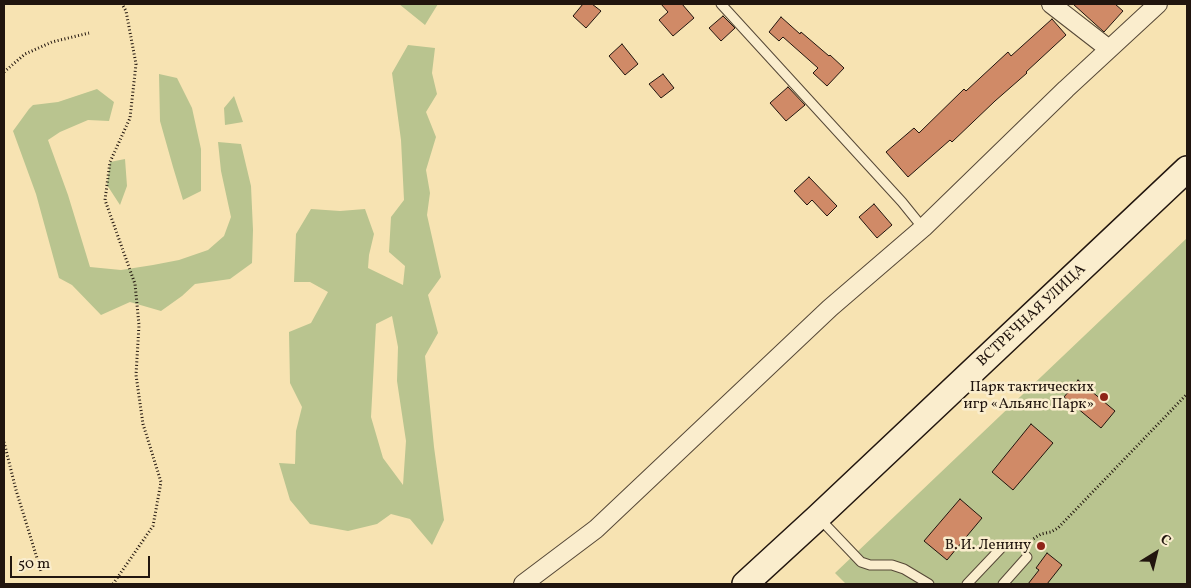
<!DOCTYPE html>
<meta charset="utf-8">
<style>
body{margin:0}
#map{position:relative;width:1191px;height:588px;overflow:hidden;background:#f7e3b2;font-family:Vollkorn,serif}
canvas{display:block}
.frame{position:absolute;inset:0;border:5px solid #21150e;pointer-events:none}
.north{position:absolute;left:1131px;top:528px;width:50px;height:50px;-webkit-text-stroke:4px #faedcd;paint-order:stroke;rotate:36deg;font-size:14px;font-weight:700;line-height:20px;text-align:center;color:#21150e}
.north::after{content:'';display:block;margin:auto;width:18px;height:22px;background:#21150e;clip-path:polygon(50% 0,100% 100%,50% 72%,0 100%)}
.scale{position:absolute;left:10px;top:556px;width:140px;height:22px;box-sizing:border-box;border:2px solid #21150e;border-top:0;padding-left:6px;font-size:15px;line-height:18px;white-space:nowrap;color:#21150e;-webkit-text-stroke:4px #faedcd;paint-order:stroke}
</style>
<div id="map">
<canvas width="1191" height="588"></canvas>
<div class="frame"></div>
<div class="north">С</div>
<div class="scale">50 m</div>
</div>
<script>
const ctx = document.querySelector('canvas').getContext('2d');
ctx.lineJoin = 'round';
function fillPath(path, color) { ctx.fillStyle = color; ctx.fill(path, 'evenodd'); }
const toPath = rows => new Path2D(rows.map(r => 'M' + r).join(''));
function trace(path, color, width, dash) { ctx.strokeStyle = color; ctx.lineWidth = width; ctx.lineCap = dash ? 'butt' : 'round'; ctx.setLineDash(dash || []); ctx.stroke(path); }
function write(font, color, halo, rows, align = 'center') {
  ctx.font = font + ' Vollkorn,serif'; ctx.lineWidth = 5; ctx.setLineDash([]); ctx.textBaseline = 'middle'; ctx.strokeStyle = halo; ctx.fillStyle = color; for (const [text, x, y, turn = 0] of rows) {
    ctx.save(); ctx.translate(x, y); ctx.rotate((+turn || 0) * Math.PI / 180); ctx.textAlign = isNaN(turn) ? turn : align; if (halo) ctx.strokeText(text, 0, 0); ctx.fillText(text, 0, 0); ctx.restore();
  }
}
const green = toPath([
 [399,4,438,4,425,25],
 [408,45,435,48,432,73,437,94,426,112,436,137,426,170,430,193,427,215,441,277,428,295,438,333,425,356,434,447,444,520,432,545,410,519,391,514,377,524,348,531,310,524,290,500,279,463,295,464,296,431,302,407,290,383,289,332,311,323,328,292,310,282,294,282,296,234,311,209,340,211,365,209,374,234,369,255,368,268,403,285,405,266,389,252,391,217,404,200,401,140,392,73],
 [392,316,398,347,397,381,406,441,403,485,383,458,371,417,376,324],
 [159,74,177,78,192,108,201,149,201,191,183,200,173,167,160,121],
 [97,89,114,102,109,121,88,120,60,132,48,140,68,195,90,267,121,270,153,265,179,260,208,250,224,236,231,217,221,171,218,142,241,144,251,186,253,230,252,263,230,279,195,284,182,296,161,311,130,302,101,315,72,285,59,278,36,194,13,131,29,109,33,105,58,102],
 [234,96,243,122,225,125,224,108],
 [125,159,127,186,120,205,107,185,110,162],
 [1187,238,1187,584,846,584,835,573]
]);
const building = toPath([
 [583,4,592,4,601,11,586,28,573,16,583,4],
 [661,4,682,4,694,18,673,36,659,20,668,12,661,4],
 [1073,4,1115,4,1123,11,1104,32,1073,4],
 [723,16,735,28,721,41,709,28,723,16],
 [781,17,800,34,801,32,829,56,830,55,844,68,827,86,813,73,818,68,783,37,779,41,769,32,781,17],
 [1052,19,1066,35,1026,72,1027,73,995,101,952,142,950,140,908,177,886,152,914,128,919,133,964,89,966,91,1008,52,1011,56,1052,19],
 [622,44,638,64,625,75,609,56,622,44],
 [663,74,674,88,661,98,649,84,663,74],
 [788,87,805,105,786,121,770,103,788,87],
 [809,177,837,206,827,216,812,200,807,205,794,191,809,177],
 [874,204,892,225,877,238,859,217,874,204],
 [1078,380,1115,411,1101,428,1064,397,1078,380],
 [1031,424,1053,443,1013,490,992,472,1031,424],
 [960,499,982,518,947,560,924,541,960,499],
 [1047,553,1062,565,1047,584,1028,584,1039,570,1036,568,1047,553]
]);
const path = toPath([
 [4,72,25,54,52,42,89,33],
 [4,442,16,490,41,571],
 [1029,544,1033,539,1041,534,1051,532,1058,528,1187,394],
 [113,584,153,526,161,482,143,424,136,375,139,325,135,284,105,200,110,162,130,118,136,64,126,11,122,4]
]);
const service = toPath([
 [721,4,902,202,923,228],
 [820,519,861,562,870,565,892,565,904,569,929,584],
 [967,584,1004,545],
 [1003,584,1027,557]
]);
const minor = toPath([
 [1051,4,1109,49],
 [523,584,596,529,830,308,923,228,1066,89,1158,4]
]);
const secondary = toPath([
 [745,584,818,517,1187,169]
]);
const markers = [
 [1104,397,5,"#8f2418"],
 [1041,546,5,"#8f2418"]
];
const streetNames = [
 ["ВСТРЕЧНАЯ УЛИЦА",1032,316,-43]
];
const poiNames = [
 ["Парк тактических",1094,388],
 ["игр «Альянс Парк»",1094,405],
 ["В. И. Ленину",1031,546]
];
fillPath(green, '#b9c48f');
fillPath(building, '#d08a67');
trace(building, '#21150e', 1);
trace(service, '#564837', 11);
trace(minor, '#564837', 20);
trace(secondary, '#21150e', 28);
trace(path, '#21150e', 3, [1, 2.5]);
trace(service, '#faedcd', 9);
trace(minor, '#faedcd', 18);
trace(secondary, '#faedcd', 25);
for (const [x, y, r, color] of markers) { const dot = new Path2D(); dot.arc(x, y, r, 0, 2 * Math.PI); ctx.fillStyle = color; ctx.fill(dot); trace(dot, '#faedcd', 2); }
write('15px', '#21150e', '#faedcd', streetNames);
write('15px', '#21150e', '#faedcd', poiNames, 'right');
</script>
